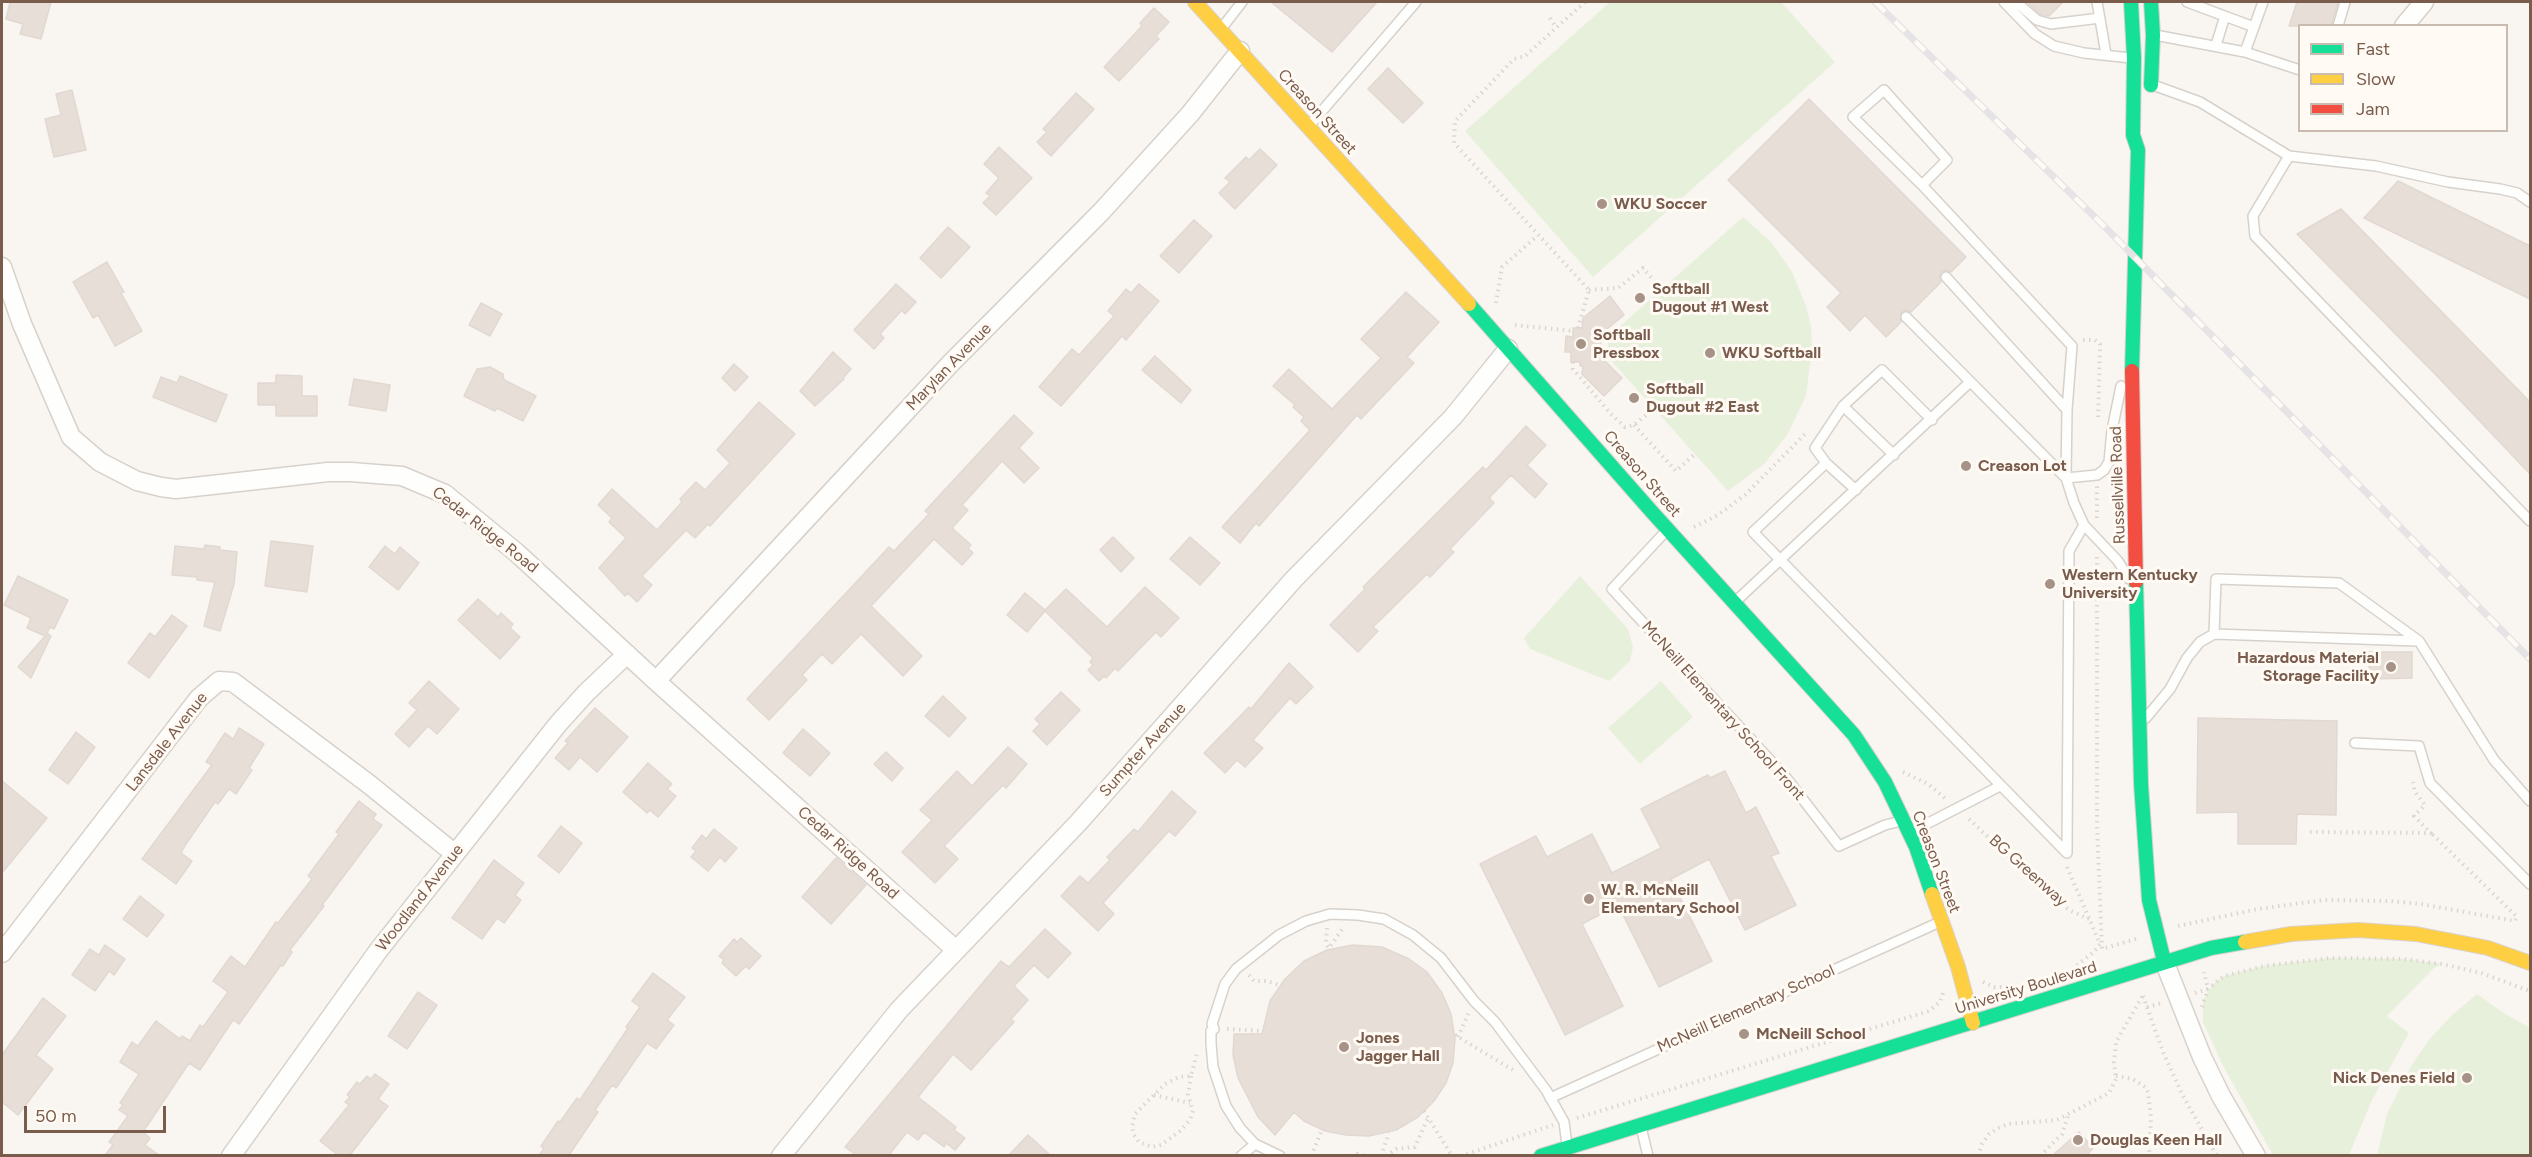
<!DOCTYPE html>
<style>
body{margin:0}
#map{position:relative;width:2532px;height:1157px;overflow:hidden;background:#f9f5f0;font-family:Figtree,sans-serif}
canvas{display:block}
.frame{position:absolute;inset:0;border:3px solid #7a5c4d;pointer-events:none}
.legend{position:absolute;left:2298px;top:24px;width:210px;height:108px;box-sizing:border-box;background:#fffaf3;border:2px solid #cabbb1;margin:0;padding:8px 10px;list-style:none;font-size:18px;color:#7a5c4d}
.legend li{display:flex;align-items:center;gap:12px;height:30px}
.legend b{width:30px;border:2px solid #cabbb1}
.scale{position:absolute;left:24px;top:1106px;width:142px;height:27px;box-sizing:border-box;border:3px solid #7a5c4d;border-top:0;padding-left:8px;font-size:18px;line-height:21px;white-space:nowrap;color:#7a5c4d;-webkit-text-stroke:4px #fffaf3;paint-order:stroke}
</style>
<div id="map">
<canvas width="2532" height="1157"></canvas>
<div class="frame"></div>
<ul class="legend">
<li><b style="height:8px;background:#16e098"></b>Fast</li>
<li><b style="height:8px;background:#ffcf43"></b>Slow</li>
<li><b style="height:8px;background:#f24e42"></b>Jam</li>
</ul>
<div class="scale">50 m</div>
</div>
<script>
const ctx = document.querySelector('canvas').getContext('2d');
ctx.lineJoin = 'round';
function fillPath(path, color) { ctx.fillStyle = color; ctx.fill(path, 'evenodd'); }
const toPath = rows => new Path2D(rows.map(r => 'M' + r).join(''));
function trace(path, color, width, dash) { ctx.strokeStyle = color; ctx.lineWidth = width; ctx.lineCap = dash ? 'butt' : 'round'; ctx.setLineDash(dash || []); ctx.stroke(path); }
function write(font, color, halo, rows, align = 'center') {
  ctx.font = font + ' Figtree,sans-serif'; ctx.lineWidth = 6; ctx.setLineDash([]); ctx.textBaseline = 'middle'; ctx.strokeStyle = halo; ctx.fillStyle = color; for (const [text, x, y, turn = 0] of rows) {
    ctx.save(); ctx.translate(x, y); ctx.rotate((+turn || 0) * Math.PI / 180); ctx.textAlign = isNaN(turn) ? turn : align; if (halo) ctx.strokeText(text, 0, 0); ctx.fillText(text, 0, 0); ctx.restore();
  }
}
const green = toPath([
 [1610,2,1781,2,1835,62,1593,277,1465,131],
 [1743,217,1771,242,1792,272,1806,306,1811,326,1812,348,1806,396,1787,435,1764,464,1728,491,1608,357,1608,337],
 [1580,576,1628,629,1633,647,1630,661,1609,681,1530,649,1524,638],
 [1661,681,1693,717,1640,764,1608,728],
 [2330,958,2404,959,2442,964,2434,968,2387,1016,2409,1033,2372,1100,2349,1155,2273,1155,2222,1064,2203,1022,2203,1000,2213,984,2224,976,2264,966],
 [2477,994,2502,1012,2530,1028,2530,1155,2377,1155,2387,1114,2411,1066,2429,1040,2450,1017]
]);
const building = toPath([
 [10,2,51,2,41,39,20,34,23,24,6,19,10,2],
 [1271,2,1377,2,1332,52,1271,2],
 [2027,2,2063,2,2049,16,2040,14,2027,2],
 [2297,2,2338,2,2331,26,2289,26,2297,2],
 [1154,8,1169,22,1156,36,1159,39,1119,81,1104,67,1142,26,1140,23,1154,8],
 [1388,68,1423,103,1403,123,1368,89,1388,68],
 [72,90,86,150,54,157,45,119,61,115,56,94,72,90],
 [1076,93,1094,109,1051,156,1037,142,1047,132,1043,129,1076,93],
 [1809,99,1966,257,1951,272,1945,270,1941,272,1939,278,1941,282,1911,312,1905,310,1901,313,1901,322,1886,337,1865,315,1850,331,1827,307,1841,293,1728,180,1809,99],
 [999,147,1032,178,996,215,983,203,990,196,986,193,999,178,984,164,999,147],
 [1260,149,1277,165,1235,209,1219,193,1230,182,1225,178,1246,157,1249,160,1260,149],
 [2398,181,2530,246,2530,299,2364,218,2398,181],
 [2341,209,2530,402,2530,474,2437,376,2297,234,2341,209],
 [1194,220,1212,236,1179,273,1160,256,1194,220],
 [948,227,970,247,941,278,920,258,948,227],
 [107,262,124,292,121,293,142,331,115,346,98,315,93,318,73,282,107,262],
 [896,284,916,302,905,314,902,310,880,334,884,338,874,349,854,330,896,284],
 [1139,284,1159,301,1126,340,1122,336,1061,406,1039,387,1072,349,1079,355,1114,316,1108,311,1126,289,1131,293,1139,284],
 [1406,292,1439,322,1407,357,1414,363,1361,419,1357,415,1259,526,1256,523,1240,543,1222,527,1310,430,1301,421,1304,417,1293,407,1295,405,1273,386,1289,369,1332,409,1381,358,1361,339,1406,292],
 [1610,296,1624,315,1601,334,1600,356,1622,378,1604,396,1582,374,1583,366,1580,366,1580,362,1571,362,1571,352,1565,352,1566,336,1573,337,1573,328,1582,328,1583,318,1610,296],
 [481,303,502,314,490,336,469,325,481,303],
 [833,352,851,369,843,378,844,379,815,406,800,391,833,352],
 [1155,356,1191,390,1181,403,1142,370,1155,356],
 [734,364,748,377,735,391,722,378,734,364],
 [490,367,503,374,504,380,536,396,523,421,497,408,495,411,464,396,477,369,490,367],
 [276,375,302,376,302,396,317,396,317,416,276,416,276,405,258,405,258,383,276,383,276,375],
 [180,376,227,395,216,422,153,397,161,377,177,383,180,376],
 [354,379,390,385,386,411,349,405,354,379],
 [759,402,795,434,710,526,708,524,695,538,686,530,642,576,652,585,637,602,628,593,625,596,599,568,626,538,609,522,612,518,598,505,612,489,657,530,682,502,680,499,696,482,705,490,730,463,717,450,759,402],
 [1014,415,1033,433,1019,448,1039,468,1024,483,1002,461,962,505,968,510,952,528,971,545,968,548,973,553,962,565,934,539,871,606,922,656,903,676,861,634,832,664,822,654,802,675,807,680,769,720,747,699,889,547,894,551,929,514,925,511,1014,415],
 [1526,426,1546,445,1527,465,1547,484,1535,498,1511,475,1489,498,1494,503,1450,549,1454,552,1430,577,1427,574,1373,627,1378,631,1358,652,1330,625,1365,589,1363,587,1483,467,1486,470,1526,426],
 [1113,537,1134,558,1121,572,1100,550,1113,537],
 [1190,537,1220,563,1200,585,1170,559,1190,537],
 [271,541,313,546,307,592,265,586,271,541],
 [205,545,220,547,220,550,237,552,234,584,220,631,204,626,215,582,197,580,197,577,172,575,175,546,204,549,205,545],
 [385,546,395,554,400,547,419,563,398,590,369,567,385,546],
 [18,576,68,600,54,629,50,627,46,635,47,633,51,636,31,678,18,667,45,636,27,628,31,618,4,605,18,576],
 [1145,587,1179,618,1161,637,1156,632,1118,671,1115,668,1106,678,1104,676,1099,681,1088,670,1093,665,1090,662,1093,658,1045,611,1027,632,1007,615,1025,593,1045,610,1066,589,1107,627,1145,587],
 [478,599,498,617,501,613,513,624,510,628,520,637,500,659,458,620,478,599],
 [172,615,187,626,149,678,128,663,150,633,155,637,172,615],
 [2369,652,2412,652,2412,678,2369,679,2369,652],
 [1289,663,1313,687,1296,704,1290,698,1253,740,1263,748,1245,767,1237,760,1225,773,1204,753,1249,707,1251,709,1289,663],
 [429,681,459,709,437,734,428,726,409,747,395,734,417,710,409,703,429,681],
 [1061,692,1080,710,1047,745,1033,731,1040,724,1035,719,1061,692],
 [943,696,966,718,949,737,925,716,943,696],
 [595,708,628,737,597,772,580,757,569,770,555,758,568,743,565,741,595,708],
 [2198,718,2337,721,2336,815,2297,814,2296,844,2238,844,2238,812,2197,813,2198,718],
 [239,728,264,744,249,768,252,770,236,794,229,789,218,804,215,802,186,844,181,853,192,861,176,884,142,859,212,765,206,762,225,733,233,739,239,728],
 [803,729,830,753,810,776,783,753,803,729],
 [76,732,95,747,68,784,49,770,76,732],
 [1008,747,1027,764,1006,788,1003,785,944,846,958,859,935,883,902,852,932,820,920,810,957,771,972,786,1008,747],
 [886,752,903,768,892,781,874,764,886,752],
 [648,763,672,784,667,789,676,796,658,817,650,810,647,813,623,792,648,763],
 [1725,771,1746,813,1756,807,1779,853,1771,856,1796,905,1745,930,1709,859,1671,879,1712,961,1659,987,1618,905,1582,924,1623,1006,1565,1035,1480,864,1536,836,1547,857,1592,834,1612,873,1661,848,1641,809,1708,775,1710,778,1725,771],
 [2,781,47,818,2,873,2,781],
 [1172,791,1196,812,1175,836,1169,831,1103,903,1114,914,1098,931,1061,896,1080,876,1088,883,1110,860,1107,857,1134,829,1138,832,1172,791],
 [359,801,376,814,373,819,382,825,322,905,324,906,290,950,292,952,283,966,281,965,239,1024,233,1020,200,1070,189,1063,143,1132,150,1138,145,1145,159,1155,105,1155,113,1145,109,1142,128,1116,119,1110,123,1105,120,1103,139,1074,120,1062,132,1042,138,1046,156,1021,180,1039,182,1036,190,1041,200,1025,203,1027,228,992,213,981,231,956,245,967,276,922,278,923,312,879,308,876,339,834,336,832,359,801],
 [561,826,582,843,559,873,538,856,561,826],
 [714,829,737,848,725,862,720,857,708,871,691,857,696,851,692,848,702,835,706,839,714,829],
 [836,858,866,885,831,924,802,897,836,858],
 [494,860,524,883,515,895,521,900,504,923,497,918,482,939,452,918,494,860],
 [140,896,164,915,147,937,123,919,140,896],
 [1045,929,1071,953,1048,978,1034,965,1014,986,1028,1000,1011,1019,1014,1022,971,1070,953,1054,918,1097,956,1127,954,1130,965,1138,955,1150,946,1143,944,1147,924,1132,918,1140,907,1132,889,1155,856,1155,845,1147,1001,961,1009,967,1045,929],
 [741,938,761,956,749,969,746,966,736,976,722,963,724,960,719,956,734,939,737,942,741,938],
 [105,945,125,959,114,975,109,971,95,991,72,975,90,949,99,955,105,945],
 [1353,945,1382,947,1409,959,1427,972,1442,993,1451,1014,1455,1039,1453,1063,1446,1083,1434,1101,1418,1117,1396,1130,1369,1136,1346,1135,1325,1131,1304,1121,1294,1112,1275,1135,1258,1117,1238,1078,1233,1055,1234,1034,1262,1034,1270,1001,1285,979,1304,961,1327,950,1353,945],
 [653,973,685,997,667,1020,674,1025,656,1049,647,1043,616,1088,612,1085,595,1110,598,1112,569,1155,539,1155,544,1149,541,1146,558,1121,560,1122,577,1098,580,1100,628,1028,626,1027,640,1007,632,1001,653,973],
 [418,992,437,1005,407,1049,388,1036,418,992],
 [43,998,66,1016,36,1055,53,1069,18,1115,2,1102,2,1055,43,998],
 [375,1074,389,1084,378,1099,388,1106,350,1155,338,1155,320,1141,349,1105,345,1102,350,1097,347,1095,357,1082,360,1084,367,1076,371,1079,375,1074],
 [2079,1132,2093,1148,2087,1155,2053,1155,2079,1132],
 [1028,1135,1050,1155,1009,1155,1028,1135]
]);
const path = toPath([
 [1585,2,1525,56,1514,59,1455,121,1454,143,1589,290],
 [1550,18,1556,27],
 [1589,290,1618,288,1643,268,1661,289],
 [1496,303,1502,267,1537,236],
 [1515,325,1573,331],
 [1578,328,1589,290],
 [2083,340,2095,340,2100,344,2098,421],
 [1573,362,1573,369,1610,413,1625,427,1634,425,1653,409],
 [1634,425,1676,471,1694,455],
 [2097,518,2097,486],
 [1694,527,1718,515,1745,495,1806,433],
 [2097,557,2097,825,2102,949,2136,939],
 [1903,772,1928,784,1947,800],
 [1969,819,2048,894,2069,910,2089,919],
 [2310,832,2431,833,2414,816,2425,805,2415,792,2413,782],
 [2067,867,2100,944,2094,952,2077,965],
 [2178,926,2258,909,2324,900,2389,901,2421,904,2515,921,2517,917,2514,914,2431,833],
 [1327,928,1326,944,1329,948,1343,928],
 [1249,975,1254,981,1266,981,1280,985],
 [1983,982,1994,987,2007,987],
 [2195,993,2208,989,2204,972],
 [2143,996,2163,1052,2183,1096,2217,1156],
 [2147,1007,2162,1003],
 [2202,1007,2208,989,2224,976,2264,966,2330,958,2404,959,2442,964,2481,973,2530,991],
 [1227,1029,1263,1031],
 [1455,1035,1513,1070],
 [1458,1037,1469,1012],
 [1191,1076,1188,1095,1193,1111,1190,1120,1179,1132,1161,1145,1152,1147,1139,1142,1134,1135,1132,1127,1135,1114,1165,1084,1179,1077,1191,1076,1197,1053],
 [2116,1076,2133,1079,2145,1087,2148,1092,2151,1118,2149,1156],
 [1154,1095,1190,1103],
 [1424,1111,1452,1156],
 [1577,1118,1929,1011,1940,1002,1943,993],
 [1311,1156,1322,1130],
 [1351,1156,1357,1154,1366,1156],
 [1381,1156,1389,1133],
 [1386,1156,1396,1149,1415,1147,1428,1118],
 [1461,1156,1553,1125],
 [1978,1156,1982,1144,1989,1134,1998,1128,2008,1124,2057,1120,2109,1093,2116,1079,2114,1062,2116,1042,2143,995],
 [2040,1156,2062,1134,2068,1116]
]);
const lane = toPath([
 [2004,2,2035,34,2054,46,2084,53,2131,58],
 [2016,2,2037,20,2051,24,2100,18],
 [2097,2,2106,54],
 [2187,2,2254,27],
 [2338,26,2345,2],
 [1221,29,1242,2],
 [2155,35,2245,52,2263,2],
 [2216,45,2225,16],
 [2245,52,2300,70],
 [2153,85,2200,102,2289,156,2253,216,2255,236,2530,521],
 [1309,126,1416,2],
 [2289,156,2376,166,2448,182,2500,189,2517,193,2530,202],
 [1922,185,1947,160,1884,90,1853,117,1922,185,2072,346,2067,410,2066,478,2074,503,2084,525,2118,561,2129,579],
 [1946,277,2067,410],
 [1906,317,2066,478,2097,475,2104,470,2109,462,2112,430,2121,386],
 [1843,406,1894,455],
 [1826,463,1753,532,2067,853,2069,551,2084,525],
 [1856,490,1826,463,1815,448,1843,406,1882,370,1932,420],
 [1667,530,1612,589,1784,775,1839,846,1885,825,1901,821],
 [1735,602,1970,382],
 [2214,634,2216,579,2339,583,2419,641,2494,760,2530,801],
 [2146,718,2170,689,2187,658,2200,642,2214,634,2417,641],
 [2355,743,2419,746,2430,783,2530,884],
 [1909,833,2000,786],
 [1550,1098,1942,921],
 [1641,1127,1648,1156],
 [1241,1156,1255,1144],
 [1280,1156,1255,1144,1240,1128,1226,1106,1213,1067,1211,1043,1211,1031,1214,1029,1212,1024,1225,984,1236,969,1279,935,1306,921,1330,914,1358,915,1384,919,1413,935,1441,958,1474,1001,1495,1022,1546,1090,1564,1122,1567,1145]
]);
const street = toPath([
 [2404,26,2424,2],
 [2,267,22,324,71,437,100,462,137,481,161,487,176,489,328,472,351,472,402,476,445,494,517,553,656,681,956,950],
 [656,681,950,364,1102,211,1190,114,1240,51],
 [2,953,199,698,219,681,233,682,370,785,455,854],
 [2164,961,2202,1057,2221,1096,2256,1156],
 [231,1156,378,951,558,724,586,693,627,654],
 [781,1156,899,1010,1078,823,1294,579,1453,417,1508,349]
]);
const fast = toPath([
 [2131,2,2134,58,2133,135,2138,150,2132,371],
 [2151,2,2153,35,2151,85],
 [1469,304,1652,512,1854,735,1885,782,1916,847,1932,894],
 [2136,582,2141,784,2149,900,2164,961],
 [1541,1156,2211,948,2245,942]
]);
const slow = toPath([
 [1195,2,1469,304],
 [1932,894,1958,967,1973,1023],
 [2245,942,2291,934,2358,930,2416,934,2488,948,2530,963]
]);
const jam = toPath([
 [2132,371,2136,582]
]);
const rail = toPath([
 [1875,2,2108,230,2530,659]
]);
const markers = [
 [1602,204,6,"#a69286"],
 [1640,298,6,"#a69286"],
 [1581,344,6,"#a69286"],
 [1710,353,6,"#a69286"],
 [1634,398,6,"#a69286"],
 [1966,466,6,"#a69286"],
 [2050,584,6,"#a69286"],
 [2391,667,6,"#a69286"],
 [1589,899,6,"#a69286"],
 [1744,1034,6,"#a69286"],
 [1344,1047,6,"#a69286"],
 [2467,1078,6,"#a69286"],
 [2078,1140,6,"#a69286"]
];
const streetNames = [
 ["Creason Street",1317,112,48],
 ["Marylan Avenue",949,367,-46],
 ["Creason Street",1642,474,49],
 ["Russellville Road",2118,485,-92],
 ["Cedar Ridge Road",485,530,38],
 ["McNeill Elementary School Front",1723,711,48],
 ["Lansdale Avenue",167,742,-52],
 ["Sumpter Avenue",1143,750,-48],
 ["Cedar Ridge Road",848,853,42],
 ["Creason Street",1936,862,69],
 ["BG Greenway",2028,871,42],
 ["Woodland Avenue",420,898,-52],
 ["University Boulevard",2026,988,-17],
 ["McNeill Elementary School",1746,1009,-24]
];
const poiNames = [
 ["WKU Soccer",1614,204],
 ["Softball",1652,289],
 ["Dugout #1 West",1652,307],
 ["Softball",1593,335],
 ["Pressbox",1593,353],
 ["WKU Softball",1722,353],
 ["Softball",1646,389],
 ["Dugout #2 East",1646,407],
 ["Creason Lot",1978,466],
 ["Western Kentucky",2062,575],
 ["University",2062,593],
 ["Hazardous Material",2379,658,"right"],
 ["Storage Facility",2379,676,"right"],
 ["W. R. McNeill",1601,890],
 ["Elementary School",1601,908],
 ["McNeill School",1756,1034],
 ["Jones",1356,1038],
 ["Jagger Hall",1356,1056],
 ["Nick Denes Field",2455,1078,"right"],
 ["Douglas Keen Hall",2090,1140]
];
fillPath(green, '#e7f0db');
fillPath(building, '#e6ded7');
trace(building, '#e2d8d2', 1.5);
trace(lane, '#d7d1cb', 12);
trace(street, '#d7d1cb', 21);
trace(fast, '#d9d2cb', 16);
trace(slow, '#d9d2cb', 16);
trace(jam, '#d9d2cb', 16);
trace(path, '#dcd5d0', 4, [1.5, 4.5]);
trace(lane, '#fefefd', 9);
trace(street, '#fefefd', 18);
trace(fast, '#16e098', 14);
trace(slow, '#ffcf43', 14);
trace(jam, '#f24e42', 14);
trace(rail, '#e6e3e7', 7);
trace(rail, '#fffaf3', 4.5, [14]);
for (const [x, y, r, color] of markers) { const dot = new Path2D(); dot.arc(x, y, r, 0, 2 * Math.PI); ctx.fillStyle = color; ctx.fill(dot); trace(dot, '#fffaf3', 2); }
write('16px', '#7a5c4d', '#fffaf3', streetNames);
write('bold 16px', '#7a5c4d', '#fffaf3', poiNames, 'left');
</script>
